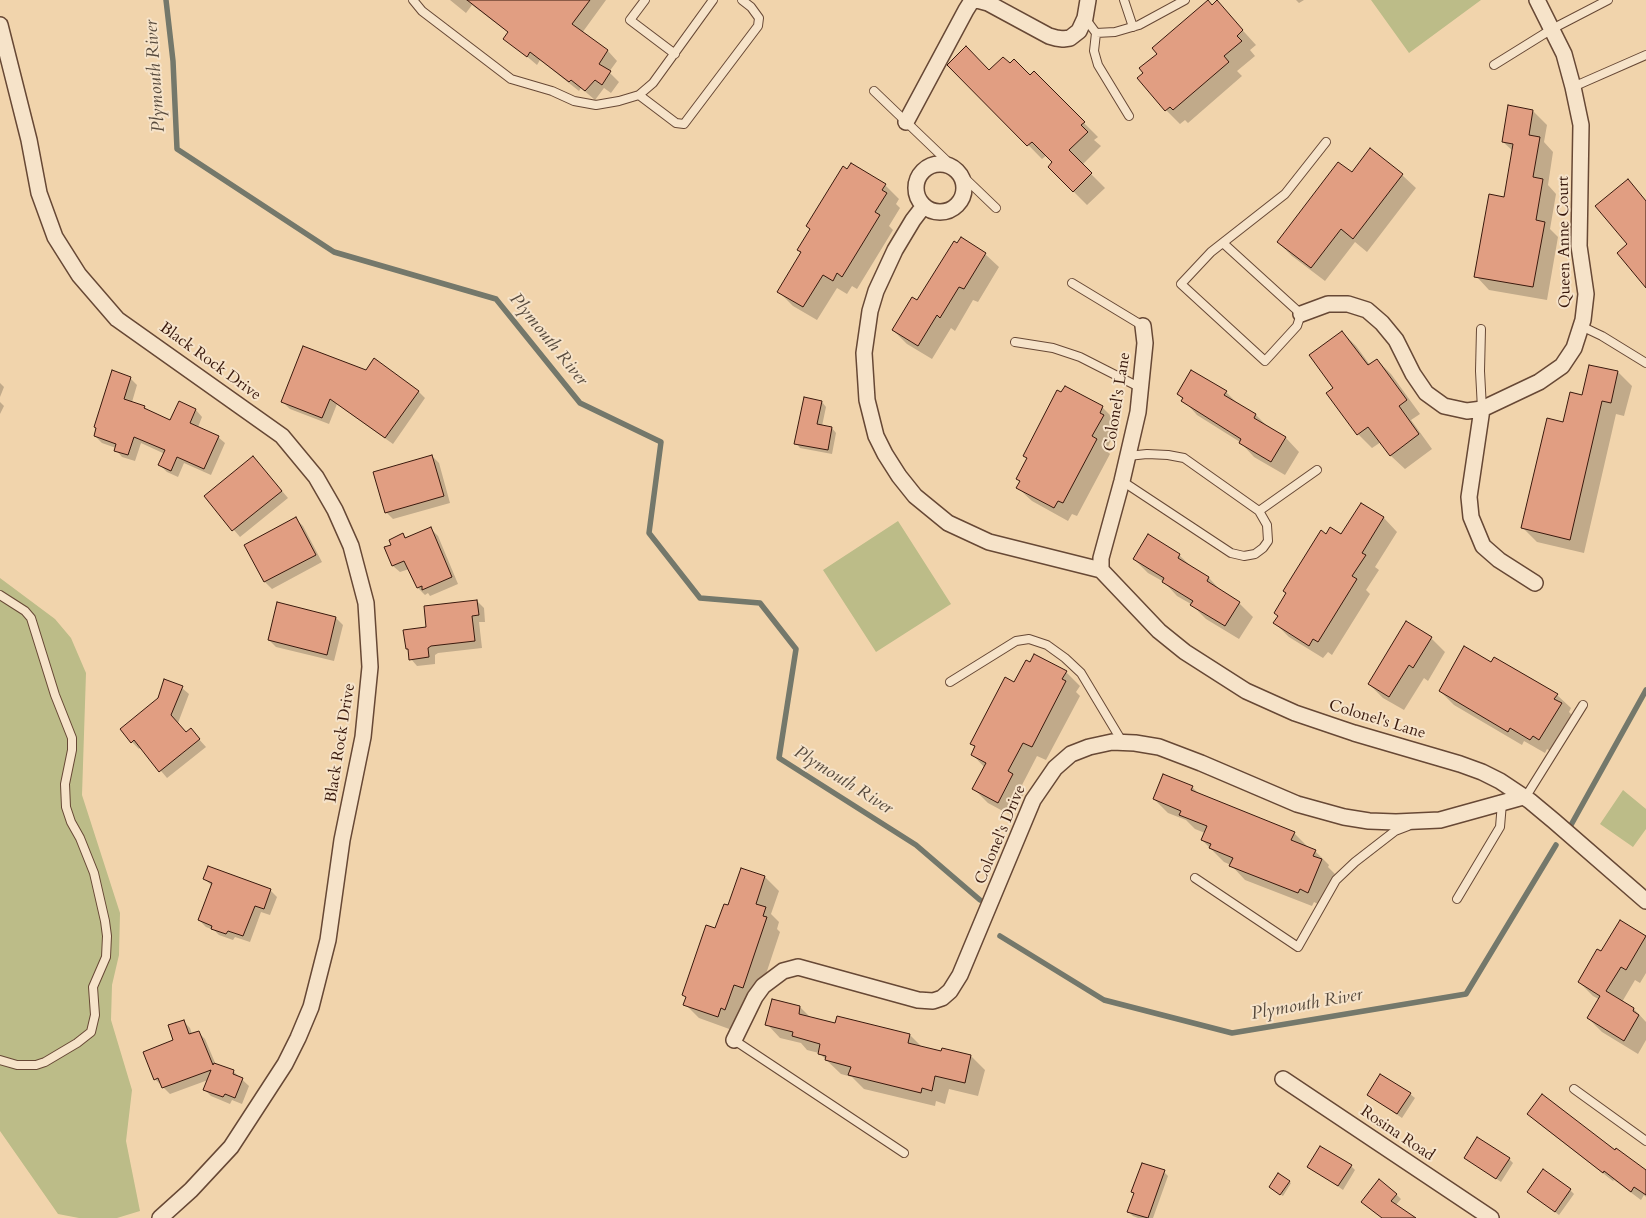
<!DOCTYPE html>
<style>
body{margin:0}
canvas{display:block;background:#f1d4ac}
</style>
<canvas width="1646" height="1218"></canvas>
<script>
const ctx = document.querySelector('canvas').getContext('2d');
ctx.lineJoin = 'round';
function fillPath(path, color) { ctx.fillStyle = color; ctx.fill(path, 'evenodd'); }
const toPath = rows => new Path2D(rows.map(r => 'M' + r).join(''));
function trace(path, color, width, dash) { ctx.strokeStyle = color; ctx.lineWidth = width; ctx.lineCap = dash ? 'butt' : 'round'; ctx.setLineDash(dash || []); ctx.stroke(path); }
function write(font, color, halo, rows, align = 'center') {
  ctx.font = font + ' Cardo,serif'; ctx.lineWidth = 4; ctx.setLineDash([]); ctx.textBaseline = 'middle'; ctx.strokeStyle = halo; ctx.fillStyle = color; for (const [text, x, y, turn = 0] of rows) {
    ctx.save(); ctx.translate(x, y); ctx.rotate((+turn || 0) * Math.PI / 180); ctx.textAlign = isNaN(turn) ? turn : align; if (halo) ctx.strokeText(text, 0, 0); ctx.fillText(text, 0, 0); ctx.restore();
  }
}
const green = toPath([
 [1371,0,1481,0,1409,53],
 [898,521,951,604,876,652,823,570],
 [0,578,55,619,71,638,86,673,82,795,120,913,119,955,112,985,111,1020,132,1090,126,1141,140,1211,117,1218,79,1218,58,1214,0,1131],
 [1623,790,1646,809,1646,829,1633,847,1600,824]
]);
const shadow = toPath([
 [450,0,606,0,582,33,608,51,617,61,609,72,619,82,611,93,604,88,595,100,581,88,579,91,540,60,537,65,505,38,509,33,472,5,466,13],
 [1296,0,1304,0,1299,3],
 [1217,2,1256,45,1250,50,1255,56,1237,71,1242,76,1188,123,1185,120,1180,124,1166,110,1212,6],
 [949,64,1030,77,1034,73,1098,137,1094,140,1101,146,1082,165,1105,188,1087,205,1049,167,1054,162,1047,155,1042,159],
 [1509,107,1533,111,1547,125,1544,142,1553,152,1548,185,1556,194,1550,229,1558,237,1547,300,1489,290,1476,276,1505,198,1513,151,1503,142],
 [1352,174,1402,175,1416,188,1367,252,1355,242,1325,281,1292,256,1278,242],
 [885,185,899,199,896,204,900,208,889,226,893,230,857,289,852,286,847,294,837,288,817,320,793,306,779,292,802,253,798,250,811,230,807,226],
 [985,254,999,267,978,302,973,300,955,331,951,328,932,359,907,344,893,330,917,302],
 [1342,332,1356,346,1370,365,1377,360,1391,374,1420,414,1411,420,1432,449,1405,469,1391,456,1381,442,1372,448,1358,434,1335,388],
 [1618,372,1632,386,1624,416,1616,414,1584,553,1537,542,1523,528,1564,423,1583,396],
 [130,378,137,385,132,402,144,407,150,412,171,421,196,410,202,417,198,427,218,437,225,443,211,475,184,463,178,477,167,472,160,465,165,454,141,443,135,461,122,457,116,450,116,448,102,443,95,436],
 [0,383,4,387,0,397],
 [419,392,425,398,393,444,337,404,329,424,290,409,283,402],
 [1226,392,1238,404,1256,415,1270,429,1286,438,1299,452,1285,475,1254,457,1240,442,1197,415,1178,394],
 [0,402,4,406,0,414],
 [822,402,826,407,822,426,832,428,836,433,832,454,800,448,796,443],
 [1102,407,1116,421,1114,426,1117,429,1106,450,1110,454,1077,516,1072,514,1068,521,1032,501,1018,488,1021,482,1017,479,1028,459,1024,456],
 [432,456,439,463,450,503,393,519,386,512],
 [253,457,288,498,240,537,205,496],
 [1361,504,1384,518,1397,532,1375,567,1379,570,1366,590,1370,594,1332,655,1328,652,1323,658,1289,637,1275,623,1327,536,1341,536],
 [296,519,303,526,322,562,272,589,265,582,246,546],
 [431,529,438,536,458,584,430,596,428,593,425,595,418,588,409,569,400,572,393,566,386,548,392,545,403,535,407,539],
 [1179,555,1194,569,1209,578,1223,593,1239,603,1253,617,1239,639,1206,619,1191,604,1177,596,1164,582,1148,573,1134,559],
 [477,601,484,608,485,622,479,622,482,648,438,653,435,655,435,664,417,666,411,659,410,652,407,649,427,628],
 [336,618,343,625,334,661,276,647,269,640],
 [1407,623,1431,638,1445,652,1428,681,1424,678,1404,710,1383,698,1369,684],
 [1492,664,1557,695,1571,708,1569,712,1575,718,1554,753,1547,749,1545,753,1524,741,1522,745,1454,705,1440,691],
 [1066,672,1080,686,1076,692,1080,696,1046,760,1037,756,1022,785,1026,789,1012,816,988,803,974,789,985,768,972,754,976,748,972,744,1015,684],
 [182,688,189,694,178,723,186,733,197,737,206,747,167,778,141,747,139,749,132,742],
 [1192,787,1200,795,1294,833,1308,847,1308,848,1315,851,1329,865,1328,867,1335,874,1322,906,1314,902,1312,906,1245,880,1231,865,1224,862,1202,840,1205,833,1195,829,1186,820,1168,813,1154,799],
 [742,869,765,877,779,891,771,914,779,922,777,929,780,932,757,1001,732,1030,699,1018,685,1004,687,998,684,995,729,907],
 [205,879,270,890,277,897,270,915,261,912,250,942,235,937,233,940,219,935,214,930,206,927,199,920,212,886],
 [1621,922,1646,938,1646,973,1640,983,1635,980,1622,1002,1634,1009,1646,1022,1646,1040,1638,1054,1602,1032,1588,1018,1600,1000,1593,996,1579,982,1602,953],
 [800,1007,811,1018,836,1025,838,1017,910,1035,923,1048,942,1053,943,1049,971,1056,985,1070,978,1096,949,1089,945,1104,936,1101,935,1106,864,1089,852,1077,841,1074,819,1053,807,1050,801,1043,780,1038,767,1024],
 [183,1021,190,1028,192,1034,198,1032,205,1039,216,1065,233,1071,249,1086,242,1104,232,1100,230,1104,211,1096,204,1089,208,1080,170,1094,155,1079],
 [1410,1094,1415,1098,1402,1118,1368,1095],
 [1529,1114,1615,1152,1645,1171,1646,1169,1646,1197,1644,1195,1641,1200,1614,1180,1613,1181,1538,1123],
 [1466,1158,1509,1159,1513,1163,1501,1182],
 [1309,1166,1351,1166,1355,1170,1343,1190],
 [1164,1172,1168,1176,1153,1218,1138,1218,1133,1216,1129,1212],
 [1289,1182,1291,1183,1283,1196,1272,1189],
 [1570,1190,1574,1194,1559,1215,1528,1192],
 [1396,1194,1401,1199,1395,1206,1414,1218,1383,1218,1367,1206]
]);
const stream = toPath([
 [166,0,173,61,177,149,334,252,496,299,580,403,661,442,649,533,700,598,760,603,796,649,779,758,916,845,980,900],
 [1571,825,1646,690],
 [1000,936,1104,1000,1232,1033,1466,994,1556,845]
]);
const building = toPath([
 [467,0,590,0,572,24,608,50,599,64,611,71,602,85,595,80,585,91,571,80,569,82,530,52,527,57,503,39,508,32,467,0],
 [1208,0,1212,5,1217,0,1243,30,1237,36,1242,41,1224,56,1229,62,1173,110,1170,107,1165,111,1137,78,1143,73,1139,68,1157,54,1152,48,1208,0],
 [966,46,989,70,1003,57,1010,63,1014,59,1030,75,1034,71,1085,122,1081,125,1088,132,1069,150,1092,173,1073,192,1048,167,1052,162,1032,142,1027,146,947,65,966,46],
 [1508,105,1533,110,1529,135,1540,137,1533,177,1543,179,1536,220,1545,222,1533,287,1474,277,1489,194,1504,197,1513,144,1502,142,1508,105],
 [1370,148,1403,174,1353,239,1341,229,1311,268,1277,242,1338,162,1352,172,1370,148],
 [851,163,886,184,882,190,887,193,875,212,880,215,842,277,837,273,833,281,823,275,803,307,777,292,801,252,797,250,810,229,806,226,843,166,847,169,851,163],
 [1628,179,1646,201,1646,288,1617,253,1627,244,1595,206,1628,179],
 [961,237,986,253,964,289,959,287,940,318,937,315,918,346,892,330,912,297,917,300,954,241,957,243,961,237],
 [1342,331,1368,365,1377,359,1407,400,1399,406,1419,434,1390,456,1368,427,1357,435,1326,393,1333,388,1309,355,1342,331],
 [303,346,366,370,374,358,419,391,385,438,330,399,322,418,281,402,303,346],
 [1589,365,1618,371,1611,403,1602,401,1570,540,1521,528,1547,418,1563,422,1570,392,1582,395,1589,365],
 [112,370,131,377,124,399,145,406,144,408,170,420,179,401,196,409,190,423,219,436,204,469,177,457,171,471,158,465,165,450,134,437,128,455,114,451,116,444,94,436,96,428,94,427,112,370],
 [1191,370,1227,391,1224,395,1256,414,1254,418,1286,437,1271,462,1239,443,1241,439,1181,401,1183,398,1177,394,1191,370],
 [1065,386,1103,406,1100,413,1104,415,1092,436,1097,439,1063,503,1058,501,1054,508,1016,488,1020,481,1016,479,1027,458,1023,456,1057,390,1061,392,1065,386],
 [804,397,822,401,817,424,832,427,828,450,794,444,804,397],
 [432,455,444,496,385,513,373,472,432,455],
 [253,456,282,491,232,531,204,496,253,456],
 [1361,503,1384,517,1362,553,1366,555,1352,576,1357,579,1318,642,1313,639,1309,646,1273,623,1278,616,1274,613,1286,593,1283,591,1321,530,1326,534,1330,527,1341,534,1361,503],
 [296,517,316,555,264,582,244,545,296,517],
 [431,527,452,577,422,590,422,586,417,588,404,561,392,566,384,547,391,545,389,540,403,533,405,538,431,527],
 [1148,534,1180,554,1178,558,1209,577,1207,581,1240,602,1225,626,1190,605,1193,601,1162,582,1164,578,1133,559,1148,534],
 [477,600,479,615,472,616,475,641,431,646,428,648,429,657,409,660,408,649,406,649,403,630,426,627,424,606,477,600],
 [277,602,336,617,327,655,268,640,277,602],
 [1406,621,1432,637,1413,668,1409,665,1389,697,1368,684,1406,621],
 [1464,646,1491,662,1494,657,1558,694,1554,699,1562,703,1539,740,1533,736,1530,740,1510,728,1508,732,1439,691,1464,646],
 [1034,654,1067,671,1062,679,1066,681,1032,747,1023,743,1008,771,1013,774,998,803,972,789,986,763,971,755,975,746,970,744,1005,677,1014,682,1026,660,1030,662,1034,654],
 [164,679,183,686,171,715,186,732,191,728,200,739,159,772,134,740,131,743,120,729,158,698,164,679],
 [1163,774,1193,786,1191,790,1295,832,1291,840,1316,850,1313,856,1322,859,1308,893,1300,889,1298,893,1229,866,1233,858,1209,848,1211,844,1201,840,1207,826,1179,815,1181,811,1153,799,1163,774],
 [208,866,271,889,264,909,255,906,243,936,228,931,226,934,211,929,212,926,198,920,212,883,203,879,208,866],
 [741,868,765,876,756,904,766,907,763,916,767,917,743,988,734,985,725,1010,721,1008,718,1017,683,1005,686,997,682,995,706,925,715,928,724,904,728,905,741,868],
 [1620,920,1646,936,1626,970,1621,967,1606,991,1634,1008,1633,1011,1639,1015,1624,1041,1587,1018,1600,996,1578,982,1597,949,1601,951,1620,920],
 [772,999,800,1006,799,1014,835,1023,837,1016,910,1034,908,1043,941,1051,942,1048,971,1055,965,1083,935,1076,932,1091,922,1088,921,1093,848,1075,851,1067,825,1060,826,1056,818,1054,820,1044,792,1036,793,1032,765,1025,772,999],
 [184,1020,189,1034,199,1031,213,1065,214,1063,234,1070,233,1074,243,1078,235,1098,225,1094,223,1097,203,1090,211,1070,162,1088,158,1078,154,1080,143,1052,173,1040,168,1025,184,1020],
 [1380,1074,1411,1093,1397,1114,1367,1095,1380,1074],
 [1542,1094,1615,1150,1616,1148,1646,1170,1646,1195,1634,1187,1631,1192,1604,1171,1603,1173,1527,1114,1542,1094],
 [1477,1137,1510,1158,1496,1179,1464,1158,1477,1137],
 [1320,1146,1352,1165,1338,1186,1307,1167,1320,1146],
 [1142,1163,1165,1170,1148,1218,1127,1212,1134,1193,1131,1192,1142,1163],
 [1543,1169,1571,1189,1555,1212,1527,1192,1543,1169],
 [1278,1173,1290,1181,1280,1195,1269,1187,1278,1173],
 [1379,1179,1397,1194,1391,1201,1416,1218,1382,1218,1361,1202,1379,1179]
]);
const service = toPath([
 [413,0,422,11,511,79,552,91,574,101,596,105,619,101,639,95,653,83,713,0],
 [645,0,630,20,675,54],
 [1124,0,1133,27],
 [1085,18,1096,33,1115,32,1139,25,1185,0],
 [1096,33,1094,51,1098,65,1129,116],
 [1494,65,1552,29,1608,0],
 [1573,87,1646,55],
 [874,91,996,208],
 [639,95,676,123,684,124,758,26,759,18,751,7,742,0],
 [1223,243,1301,314,1297,326,1265,361,1181,284,1211,252,1285,194,1326,142],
 [1072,283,1143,326],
 [1581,326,1602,336,1646,363],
 [1481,329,1480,371,1482,409],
 [1015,342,1053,348,1080,357,1141,388],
 [1122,481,1231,553,1244,556,1255,554,1263,548,1268,541,1267,525,1259,511,1184,458,1168,455,1147,454,1128,456],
 [1259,511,1317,470],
 [0,595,25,611,31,618,55,695,72,738,72,750,65,784,66,807,71,822,80,838,94,873,105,921,107,936,106,957,93,987,95,1015,91,1032,77,1043,45,1062,36,1065,17,1065,0,1060],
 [950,682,1016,641,1029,639,1047,645,1065,658,1081,673,1123,743],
 [1525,798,1583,705],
 [1195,878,1298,947,1336,880,1355,862,1395,831,1408,826],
 [1457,899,1500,827,1502,803],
 [734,1040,904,1153],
 [1574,1089,1646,1141]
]);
const minor = toPath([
 [977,0,988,3,1049,36,1056,38,1063,39,1070,38,1079,31,1085,18,1088,0],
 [0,25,29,140,39,193,55,237,79,275,117,319,282,436,316,477,335,510,351,546,366,603,370,667,363,737,342,840,328,940,311,1007,298,1038,285,1064,231,1147,191,1190,160,1218],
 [906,122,966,10,971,2,977,0],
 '916 188a24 24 0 1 1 48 0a24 24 0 1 1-48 0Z',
 [923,207,913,220,895,250,876,291,870,311,864,353,867,400,876,436,885,454,899,476,915,496,948,523,989,542,1101,570,1159,631,1185,652,1246,691,1295,713,1354,733,1460,764,1482,772,1500,781,1530,801,1554,821,1646,901],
 [1301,314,1328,304,1348,304,1367,310,1382,323,1396,340,1413,374,1426,393,1444,406,1467,411,1482,409,1469,497,1471,517,1483,546,1499,560,1535,583],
 [1482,409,1539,382,1562,366,1574,348,1583,320,1586,294,1579,246,1581,125,1573,87,1564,54,1537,0],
 [1101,570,1101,558,1122,481,1138,412,1145,343,1143,326],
 [734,1040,755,997,763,986,783,971,798,967,918,1000,933,1001,942,998,950,991,960,975,1033,800,1055,768,1071,754,1089,747,1112,742,1135,743,1159,747,1201,763,1297,804,1344,817,1369,821,1396,822,1440,820,1523,797],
 [1283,1079,1491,1218]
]);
const streetNames = [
 ["Queen Anne Court",1565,242,-91],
 ["Black Rock Drive",210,362,36],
 ["Colonel's Lane",1118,402,-81],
 ["Colonel's Lane",1377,720,17],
 ["Black Rock Drive",341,743,-81],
 ["Colonel's Drive",1001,835,-67],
 ["Rosina Road",1397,1134,34]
];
const waterNames = [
 ["Plymouth River",156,76,-94],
 ["Plymouth River",548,340,51],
 ["Plymouth River",843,781,32],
 ["Plymouth River",1307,1005,-10]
];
fillPath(green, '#bcbc88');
fillPath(shadow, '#0003');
trace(stream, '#74786b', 5.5);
fillPath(building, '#e19e82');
trace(building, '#39190d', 1);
trace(service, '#674835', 10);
trace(minor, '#674835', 18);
trace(service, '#f6e3c9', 8);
trace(minor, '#f6e3c9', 15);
write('16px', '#39190d', '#f6e3c9', streetNames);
write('italic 18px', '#56493c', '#f6e3c9', waterNames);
</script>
